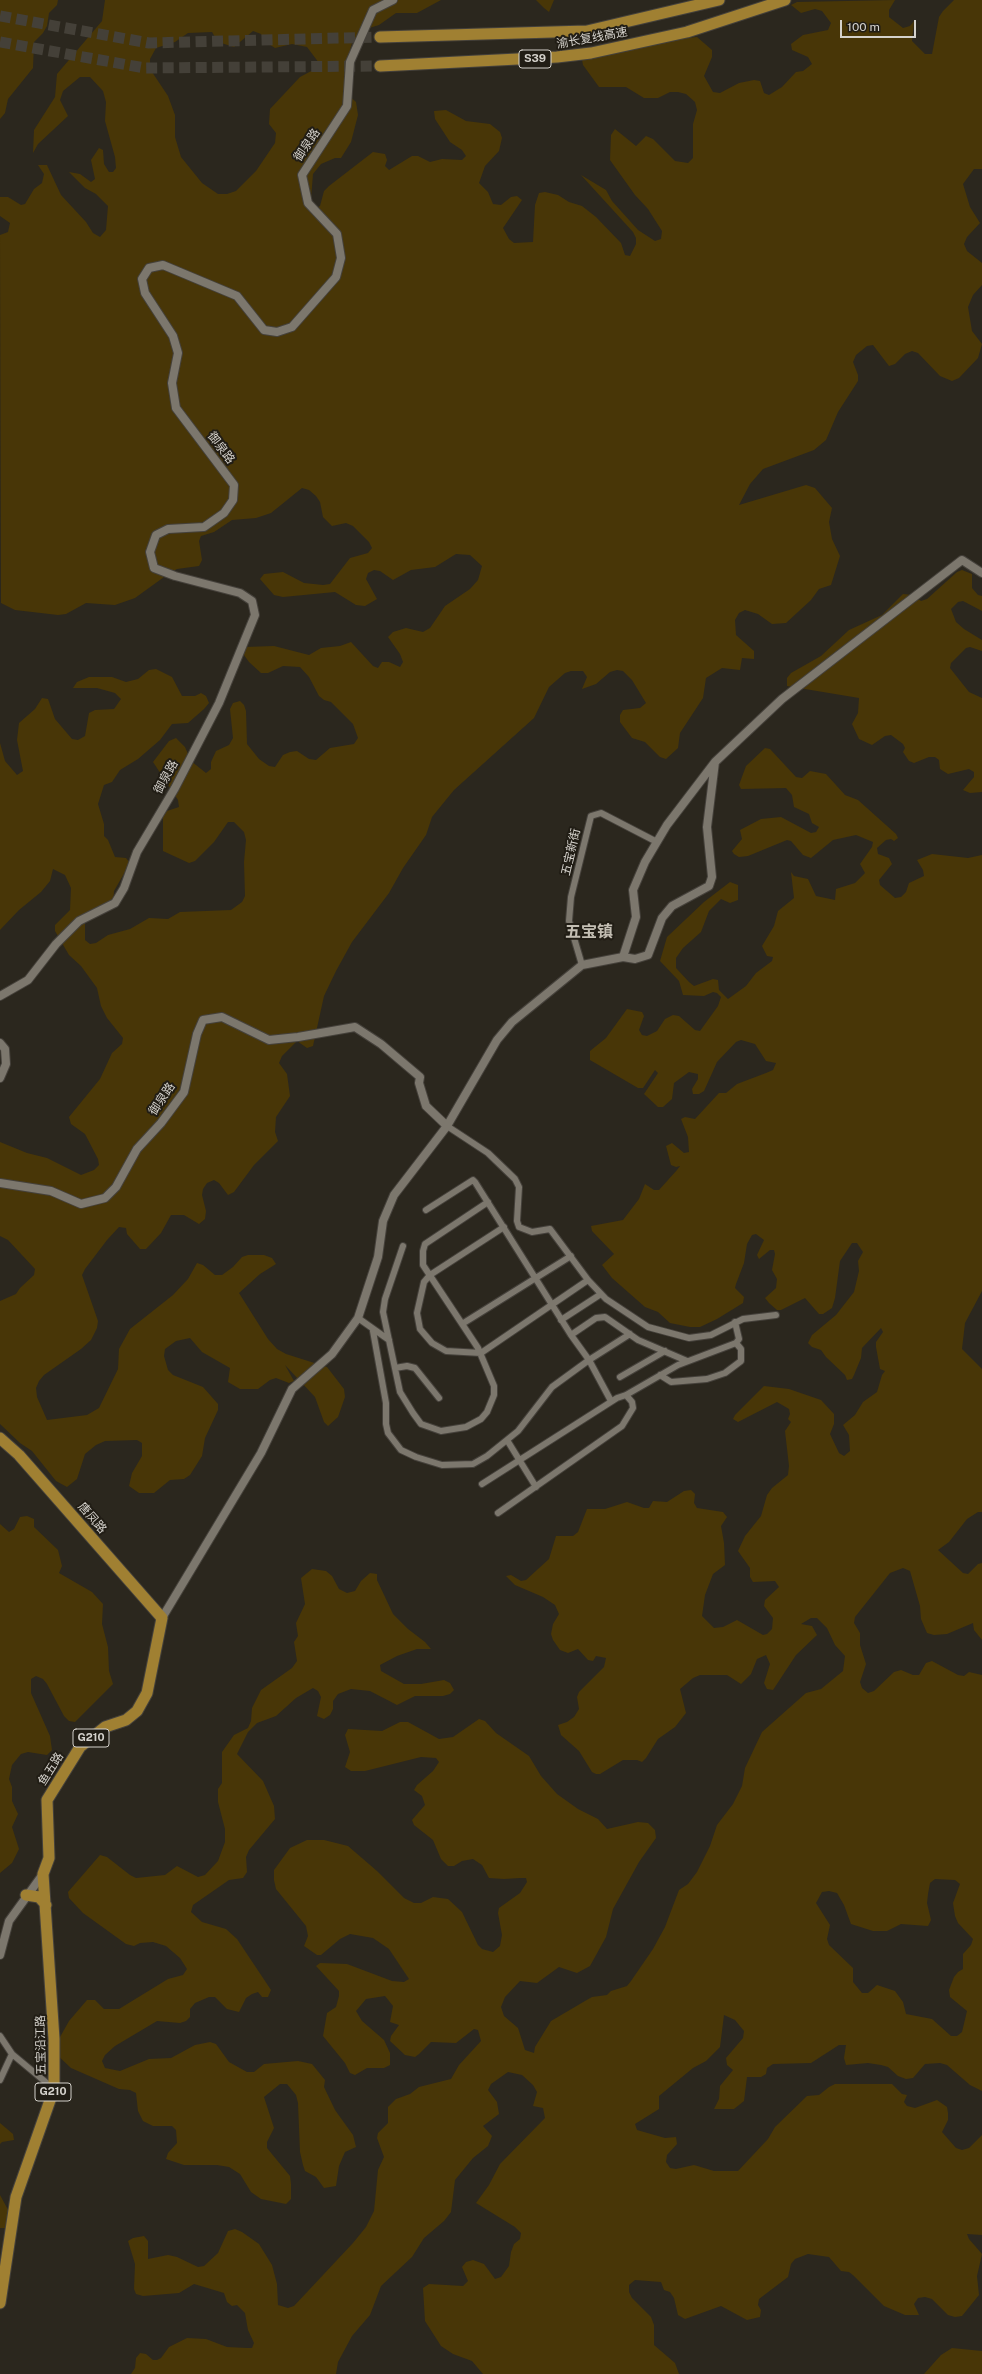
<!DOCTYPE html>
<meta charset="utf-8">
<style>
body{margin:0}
#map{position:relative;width:982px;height:2374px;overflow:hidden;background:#2b271e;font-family:"Public Sans",sans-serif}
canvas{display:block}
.scale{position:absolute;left:840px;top:20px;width:76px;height:18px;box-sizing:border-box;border:2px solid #d4d1cb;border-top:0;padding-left:5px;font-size:12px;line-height:14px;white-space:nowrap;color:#d4d1cb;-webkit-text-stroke:3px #211d15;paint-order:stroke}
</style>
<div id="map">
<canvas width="982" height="2374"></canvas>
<div class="scale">100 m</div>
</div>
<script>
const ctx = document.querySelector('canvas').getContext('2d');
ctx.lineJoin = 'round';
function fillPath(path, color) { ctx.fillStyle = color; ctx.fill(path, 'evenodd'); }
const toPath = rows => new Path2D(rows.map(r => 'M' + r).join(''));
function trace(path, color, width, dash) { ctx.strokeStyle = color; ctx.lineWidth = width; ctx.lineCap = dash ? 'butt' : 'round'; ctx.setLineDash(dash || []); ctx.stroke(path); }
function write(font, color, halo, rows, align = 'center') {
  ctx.font = font + ' "Public Sans","Noto Sans SC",sans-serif'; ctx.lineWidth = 4; ctx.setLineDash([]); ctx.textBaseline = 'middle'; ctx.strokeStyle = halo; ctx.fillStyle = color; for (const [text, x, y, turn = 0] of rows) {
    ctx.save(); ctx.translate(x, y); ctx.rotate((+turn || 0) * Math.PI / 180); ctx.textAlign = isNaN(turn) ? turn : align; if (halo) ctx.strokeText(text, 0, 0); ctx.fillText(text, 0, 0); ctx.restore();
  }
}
const green = toPath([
 [0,0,58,0,57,5,49,13,47,26,43,33,34,42,33,68,8,99,5,113,0,119],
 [105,0,441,0,417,13,396,13,379,25,366,29,352,43,350,50,347,94,356,102,358,115,351,142,341,158,335,158,321,164,313,174,311,199,314,209,320,206,324,191,329,186,373,152,385,154,387,160,385,166,389,170,412,156,418,156,430,162,442,159,462,160,466,156,462,150,450,142,435,119,434,111,446,110,466,121,490,124,500,132,502,138,499,151,485,166,479,183,488,192,493,204,501,205,511,197,517,196,522,200,503,228,509,239,514,243,533,242,535,205,539,193,545,192,558,195,569,202,582,206,596,217,621,243,625,255,630,256,636,244,636,238,633,232,581,175,606,190,612,201,638,230,655,241,661,239,662,231,648,209,635,195,610,160,611,135,615,129,636,146,646,136,653,139,675,161,688,163,693,158,693,124,697,110,695,102,686,94,678,92,670,92,658,98,644,98,626,87,599,87,583,65,580,49,697,37,712,50,712,57,704,76,713,92,720,93,739,83,754,80,760,81,764,93,769,95,782,87,796,72,803,71,812,64,808,57,792,50,791,44,803,35,828,30,831,23,822,11,815,9,801,13,791,5,797,2,895,0,889,10,889,17,903,28,910,26,914,21,912,41,925,54,932,54,939,17,943,11,954,0,982,0,982,169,974,169,963,184,970,207,980,223,967,237,964,244,967,251,982,263,982,285,973,295,968,307,972,331,982,344,978,358,959,378,952,381,940,376,918,353,912,351,905,354,895,364,889,366,873,345,867,346,856,355,853,362,858,375,858,381,838,412,826,440,814,450,763,469,750,484,739,505,806,485,815,488,832,508,829,522,832,539,840,556,831,585,819,589,811,600,786,623,772,624,758,614,745,610,739,613,735,620,736,635,754,651,754,659,742,658,740,670,722,668,706,678,703,698,680,733,678,748,666,759,660,757,645,742,632,738,620,722,620,715,623,710,640,708,646,703,632,680,623,671,617,670,610,672,596,684,582,689,587,677,583,671,571,671,565,673,549,687,534,718,454,790,432,817,426,835,403,868,389,893,352,942,336,971,324,996,313,1046,307,1048,297,1041,282,1056,279,1063,287,1074,290,1096,276,1117,275,1132,278,1141,254,1165,234,1192,228,1195,219,1183,214,1180,207,1183,203,1189,202,1195,206,1211,205,1219,199,1224,184,1215,171,1215,161,1233,146,1249,140,1249,127,1234,126,1228,119,1227,107,1240,85,1269,82,1275,98,1321,97,1328,91,1340,81,1349,44,1375,39,1381,36,1388,37,1397,47,1420,87,1415,99,1408,118,1369,119,1349,130,1329,173,1295,188,1279,197,1263,203,1265,215,1275,222,1275,233,1267,242,1257,248,1255,264,1255,272,1258,276,1264,260,1274,239,1293,268,1339,277,1349,286,1354,327,1367,344,1389,345,1397,338,1417,328,1426,324,1422,315,1397,285,1365,294,1381,289,1383,276,1378,270,1380,258,1389,240,1389,228,1382,230,1368,202,1352,190,1338,176,1341,165,1349,164,1356,168,1370,173,1375,203,1387,218,1404,218,1410,205,1438,202,1456,190,1475,184,1479,170,1480,154,1493,139,1493,129,1486,132,1473,142,1456,142,1443,137,1440,105,1441,96,1445,85,1454,77,1479,67,1487,56,1481,32,1451,20,1443,0,1424,0,1301,16,1294,20,1288,34,1275,35,1269,8,1240,0,1236,0,1142,27,1153,47,1158,81,1175,94,1170,99,1165,98,1159,85,1134,71,1124,69,1117,100,1079,112,1053,122,1044,123,1038,107,1018,101,1006,97,988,81,966,69,955,55,931,55,925,70,910,71,888,65,875,53,869,50,881,41,892,19,910,0,930,0,743,5,761,17,775,23,771,17,740,19,723,35,709,42,698,48,699,55,719,72,739,78,740,85,736,89,713,95,710,114,709,121,699,115,693,97,688,73,688,77,682,89,677,112,677,126,682,138,679,149,670,156,669,172,677,182,696,195,696,201,693,206,696,209,703,204,709,188,723,172,724,160,740,138,759,120,770,112,782,104,785,98,804,104,824,104,836,108,840,115,857,126,858,130,863,114,891,113,903,85,922,85,940,90,944,96,943,108,935,130,929,149,918,168,919,180,912,231,910,242,902,245,896,244,862,246,840,244,832,234,822,228,822,214,842,195,861,189,863,163,851,163,816,167,811,179,807,178,800,153,762,169,741,176,738,185,747,191,761,206,773,211,769,211,762,216,751,229,745,233,738,230,709,233,703,240,701,244,705,246,711,247,744,259,759,269,766,275,767,283,755,290,752,297,751,309,759,316,760,330,748,354,744,358,738,353,724,331,702,324,700,319,696,309,677,300,667,283,666,268,673,261,673,249,662,241,651,245,647,274,646,309,655,321,648,340,646,351,642,373,666,378,668,382,662,389,662,400,667,403,662,400,654,388,637,393,632,406,628,423,632,430,628,445,606,470,589,478,580,482,566,470,555,456,554,435,567,411,570,393,580,380,571,374,570,368,573,366,579,377,599,365,606,356,605,335,592,283,597,274,595,260,579,264,574,283,572,304,583,323,585,330,584,350,558,368,553,372,548,369,542,353,526,346,523,332,526,323,517,320,502,316,496,309,490,302,488,271,513,256,518,232,520,214,532,201,536,199,541,202,560,199,566,177,569,171,572,135,598,115,605,86,603,66,614,58,615,15,610,1,603,0,235,8,232,10,223,0,216,0,197,8,197,21,205,25,204,34,189,42,183,44,174,38,165,47,165,61,195,86,222,93,233,100,237,106,230,108,206,96,194,85,188,69,172,80,174,91,182,95,179,91,160,99,148,103,150,104,164,109,172,113,172,116,168,115,157,105,121,106,102,103,91,90,77,80,77,63,91,60,100,68,116,38,144,33,153,34,130,55,97,57,74,102,21],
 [253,31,261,34,267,43,275,48,292,44,307,47,319,63,317,68,300,77,270,109,269,124,276,133,275,143,256,171,236,191,227,194,218,194,202,183,181,157,175,137,175,115,168,96,150,69,150,59,156,48,175,42,188,33,212,32,218,42,234,47],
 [536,0,554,0,549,12,544,8],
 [962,570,972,574,972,588,978,595,982,596,982,611,963,601,958,602,951,609,956,622,964,629,982,640,982,651,970,647,966,648,951,663,950,668,969,692,982,698,982,792,970,793,963,790,974,777,974,772,969,769,948,774,940,769,939,760,935,757,929,757,914,763,909,761,903,752,905,748,903,744,891,735,885,736,872,745,859,739,852,724,858,713,859,698,787,686,787,678,791,673,821,656,849,630,882,615,903,594,913,595,921,601,927,599,957,572],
 [765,748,770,749,796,777,802,778,810,771,826,774,845,795,858,800,896,834,898,838,894,841,891,839,886,840,877,848,878,854,889,858,892,864,879,880,880,885,895,898,901,897,906,892,909,883,924,876,923,870,917,860,932,854,968,858,982,855,982,1291,965,1323,962,1349,982,1369,982,1512,978,1512,967,1519,949,1542,938,1550,963,1573,968,1574,978,1564,982,1563,982,1640,974,1630,973,1623,947,1634,934,1635,927,1633,921,1619,920,1606,910,1571,903,1568,890,1573,855,1617,854,1623,860,1633,860,1645,866,1664,860,1682,862,1688,868,1693,874,1691,894,1672,901,1670,913,1675,919,1675,926,1663,932,1661,958,1675,964,1676,969,1672,982,1675,982,2091,970,2085,947,2065,940,2063,925,2064,913,2078,906,2079,898,2076,888,2067,881,2065,868,2063,846,2065,844,2058,846,2045,839,2045,811,2063,773,2064,767,2068,766,2074,761,2077,747,2077,744,2101,734,2109,714,2109,719,2099,720,2086,733,2070,727,2065,726,2058,743,2038,744,2031,735,2020,724,2015,720,2047,706,2061,693,2068,659,2096,659,2109,635,2124,637,2130,665,2138,676,2137,677,2144,667,2155,666,2162,670,2168,676,2169,694,2165,714,2171,738,2171,768,2139,775,2127,807,2096,819,2095,829,2087,835,2084,892,2084,902,2094,907,2095,904,2102,907,2106,915,2108,937,2100,947,2107,948,2113,948,2120,942,2132,956,2148,962,2150,969,2148,982,2135,982,2235,967,2234,969,2239,982,2254,977,2276,979,2295,962,2316,955,2317,948,2315,932,2299,925,2297,918,2298,914,2304,919,2315,905,2315,884,2306,854,2276,849,2272,841,2271,829,2257,808,2254,795,2259,791,2264,788,2277,759,2299,758,2305,761,2310,760,2317,747,2320,721,2306,685,2319,678,2315,674,2298,670,2292,664,2290,661,2282,635,2280,629,2285,629,2292,632,2298,651,2317,654,2325,654,2345,675,2363,679,2374,483,2374,472,2361,453,2354,441,2346,425,2321,423,2288,429,2284,463,2286,468,2281,462,2267,466,2262,473,2260,484,2264,495,2279,501,2277,509,2266,511,2252,514,2244,520,2239,521,2233,515,2227,476,2203,489,2185,500,2164,545,2118,543,2108,533,2106,537,2092,533,2085,522,2075,508,2072,491,2084,488,2090,497,2102,499,2114,483,2126,492,2136,488,2146,473,2158,455,2180,451,2212,444,2221,424,2238,412,2257,381,2286,370,2315,352,2336,338,2362,336,2374,131,2374,135,2368,136,2358,140,2353,146,2354,153,2360,157,2360,161,2358,169,2347,187,2338,206,2339,227,2347,247,2348,252,2348,254,2343,248,2330,245,2313,237,2305,232,2306,227,2302,224,2293,194,2284,179,2293,143,2296,136,2294,134,2289,135,2264,128,2241,133,2238,144,2236,148,2241,148,2259,168,2255,177,2257,198,2267,204,2266,218,2253,228,2231,235,2229,242,2232,259,2244,272,2265,277,2284,278,2305,288,2308,294,2306,353,2243,366,2227,374,2211,378,2170,384,2157,377,2138,378,2133,388,2123,388,2107,396,2099,410,2094,419,2087,451,2079,459,2065,481,2041,478,2030,474,2029,456,2043,431,2042,419,2054,415,2057,405,2055,390,2041,391,2036,399,2025,390,2022,393,2006,385,1996,366,1999,356,2011,362,2021,384,2040,390,2053,390,2065,384,2068,367,2068,355,2075,350,2073,345,2063,323,2036,327,2013,336,2007,339,1996,339,1991,316,1966,320,1963,347,1964,392,1981,404,1982,409,1979,389,1949,373,1938,350,1934,340,1939,321,1955,317,1955,304,1946,308,1936,306,1926,276,1889,274,1880,274,1870,290,1848,307,1840,324,1840,348,1846,377,1871,404,1898,414,1903,421,1903,433,1897,448,1899,462,1912,478,1945,482,1949,493,1952,500,1946,502,1935,498,1913,499,1908,520,1893,527,1882,526,1878,520,1878,504,1879,489,1878,482,1865,473,1859,462,1861,454,1866,448,1866,441,1859,433,1840,414,1825,412,1820,425,1805,422,1796,414,1790,417,1785,433,1771,439,1762,436,1758,421,1757,365,1771,351,1771,345,1767,350,1752,345,1735,348,1729,382,1731,400,1722,408,1722,439,1739,453,1737,479,1719,485,1721,496,1733,529,1756,541,1776,557,1794,578,1809,598,1819,607,1829,638,1822,648,1823,655,1830,656,1838,639,1862,613,1909,606,1937,590,1966,577,1973,559,1967,537,1983,520,1981,505,1997,501,2007,504,2016,518,2028,525,2050,534,2053,535,2047,551,2021,585,2001,592,1997,607,1995,611,1991,627,1986,631,1981,653,1949,665,1927,679,1890,688,1884,697,1872,710,1846,717,1825,733,1804,742,1786,745,1768,762,1732,806,1693,821,1689,843,1671,845,1656,835,1645,827,1628,817,1618,811,1618,801,1624,812,1626,817,1635,796,1655,773,1690,767,1689,764,1683,770,1664,766,1655,757,1659,751,1674,741,1684,727,1675,700,1675,693,1678,680,1689,686,1713,675,1727,658,1739,646,1758,642,1762,637,1760,623,1760,600,1774,596,1774,592,1772,579,1751,561,1735,558,1725,567,1722,574,1717,579,1709,577,1697,579,1692,604,1667,606,1658,596,1656,593,1661,588,1660,578,1649,568,1653,560,1650,553,1640,551,1634,553,1624,559,1614,555,1605,543,1597,515,1585,506,1576,511,1575,521,1581,526,1580,549,1559,556,1536,573,1536,578,1532,587,1509,605,1509,627,1502,644,1508,649,1508,653,1501,667,1502,684,1491,691,1490,695,1494,694,1503,697,1508,723,1512,727,1517,721,1526,724,1543,725,1565,713,1574,705,1595,702,1616,714,1628,723,1627,737,1620,763,1635,767,1634,772,1629,773,1618,764,1606,765,1600,779,1587,775,1581,753,1582,750,1577,750,1568,738,1551,745,1536,761,1516,767,1495,772,1488,788,1475,789,1466,785,1431,791,1422,788,1419,790,1414,789,1409,777,1402,738,1422,733,1419,735,1415,764,1386,789,1389,821,1400,834,1414,834,1424,830,1434,839,1453,844,1456,850,1451,849,1435,843,1425,855,1415,863,1402,877,1392,882,1375,885,1371,880,1369,876,1347,876,1342,883,1332,881,1328,862,1348,861,1358,854,1375,852,1379,847,1380,845,1375,826,1357,821,1350,812,1347,808,1343,812,1335,836,1315,854,1292,859,1271,858,1261,863,1252,857,1243,852,1243,840,1261,835,1298,832,1308,823,1314,819,1314,805,1298,781,1310,777,1310,769,1303,765,1298,776,1288,777,1279,772,1270,775,1254,774,1250,770,1250,759,1259,757,1255,764,1240,756,1234,752,1235,747,1244,744,1263,736,1284,735,1288,744,1297,743,1303,717,1319,700,1327,690,1327,670,1323,658,1312,645,1307,612,1278,602,1265,614,1254,592,1231,591,1226,623,1220,639,1199,645,1184,654,1190,659,1190,677,1170,680,1166,676,1167,671,1165,666,1146,672,1143,684,1153,689,1152,688,1137,681,1119,685,1117,695,1119,719,1093,726,1093,737,1084,766,1073,773,1070,776,1063,766,1061,755,1044,741,1040,736,1042,717,1062,704,1091,699,1094,693,1094,692,1089,698,1079,698,1074,689,1072,674,1083,672,1099,663,1107,658,1107,644,1094,658,1073,655,1070,643,1088,638,1088,590,1060,590,1051,606,1038,627,1009,642,1012,644,1016,639,1030,642,1035,647,1036,657,1031,665,1019,673,1015,679,1016,695,1030,700,1031,718,1006,721,997,717,993,713,992,704,996,683,995,679,981,660,961,667,937,704,902,730,882,738,885,738,900,730,903,721,899,709,911,701,932,683,948,676,958,676,968,689,982,694,986,713,979,718,980,719,990,728,999,746,986,756,973,772,961,773,957,767,956,762,946,774,926,778,911,794,898,791,872,794,876,808,879,816,896,835,900,836,889,855,883,865,873,860,864,872,847,873,842,856,835,833,840,811,858,803,855,791,841,787,840,748,856,739,857,734,854,732,851,742,839,740,830,761,819,781,817,811,833,816,832,819,827,812,823,809,814,794,807,792,795,786,788,741,789,739,785,746,766],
 [935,1879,955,1880,960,1884,953,1903,955,1916,958,1923,973,1939,971,1945,963,1954,963,1969,958,1972,954,1977,949,1990,950,1997,967,2011,962,2032,957,2036,951,2036,932,2019,906,2014,903,2002,895,1991,877,1985,868,1993,862,1993,853,1982,853,1968,829,1945,827,1939,830,1925,816,1903,822,1892,829,1891,837,1893,844,1905,851,1924,873,1931,887,1931,901,1924,928,1926,931,1920,927,1903,928,1894,930,1883],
 [27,1516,34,1519,34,1527,58,1550,62,1566,59,1573,92,1592,103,1604,102,1624,108,1647,109,1671,113,1684,75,1722,69,1721,64,1716,47,1684,43,1679,36,1676,31,1679,31,1693,50,1736,52,1750,47,1755,28,1752,21,1754,12,1765,9,1779,12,1787,12,1801,18,1814,12,1827,19,1849,12,1863,0,1873,0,1524,9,1532,14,1529,20,1517],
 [312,1569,326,1571,332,1576,339,1589,347,1593,355,1591,361,1581,370,1573,377,1574,377,1580,393,1614,408,1629,425,1642,431,1649,417,1649,397,1656,380,1665,381,1671,404,1684,421,1684,444,1680,450,1683,454,1690,450,1694,443,1696,415,1696,397,1705,370,1691,351,1689,338,1694,333,1701,333,1709,330,1715,324,1719,317,1716,321,1697,318,1691,313,1688,296,1698,276,1716,257,1723,248,1732,237,1754,263,1781,274,1806,275,1819,249,1850,246,1857,247,1872,243,1878,229,1880,193,1905,191,1912,202,1922,226,1929,237,1939,271,1990,268,1997,262,1997,258,1992,252,1994,246,1998,239,2012,227,2009,215,1997,209,1997,195,2003,190,2009,190,2017,186,2021,180,2023,157,2021,115,2046,105,2055,102,2061,105,2068,120,2071,149,2059,171,2058,195,2045,210,2042,216,2044,229,2062,247,2072,254,2072,264,2064,298,2061,312,2064,325,2080,324,2087,335,2110,353,2135,356,2147,345,2152,339,2166,336,2186,324,2188,316,2177,305,2171,303,2165,300,2152,298,2103,296,2095,287,2084,280,2084,264,2097,274,2128,267,2142,267,2148,290,2176,291,2184,291,2199,286,2204,261,2199,251,2192,240,2174,229,2167,217,2165,184,2165,166,2159,168,2153,177,2143,176,2130,172,2126,153,2126,143,2121,138,2111,136,2093,130,2090,119,2089,71,2068,55,2053,55,2046,69,2021,87,2000,95,2000,104,2009,119,2009,168,1979,183,1975,187,1969,180,1958,166,1946,153,1942,140,1943,134,1946,126,1944,83,1913,69,1898,68,1892,100,1855,107,1857,130,1875,136,1878,165,1875,177,1866,198,1877,205,1875,218,1861,225,1842,225,1829,218,1802,218,1789,222,1783,222,1752,234,1735,248,1728,251,1721,252,1708,261,1690,292,1668,297,1661,294,1642,298,1636,296,1623,305,1604,301,1578],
 [0,2123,13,2134,14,2140,2,2142,0,2144],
 [0,2195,12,2217,10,2228,0,2228],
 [952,2348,982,2351,982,2374,924,2374,941,2355]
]);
const highwayTunnel = toPath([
 [0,16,149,43,380,37],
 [0,42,145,68,380,66]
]);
const street = toPath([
 [582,965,569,921,571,897,591,816,601,813,657,842],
 [447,1126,488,1153,515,1179,519,1187,517,1221,519,1227,532,1232,550,1229,588,1280,606,1299,648,1327,689,1338,711,1335,743,1319,776,1315],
 [426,1210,473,1180,475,1182,571,1335,589,1360,611,1401],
 [504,1227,430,1275,424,1282,417,1313,420,1329,432,1343,446,1351,481,1353,588,1280],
 [403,1246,385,1299,383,1312,400,1392,413,1413,421,1424,441,1431,466,1427,481,1419,487,1412,494,1395,494,1386,478,1348,423,1265,423,1251,425,1244,488,1202],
 [358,1318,389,1340],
 [561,1320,601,1294],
 [462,1324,571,1256],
 [373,1331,386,1403,386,1424,388,1433,401,1450,416,1457,442,1465,473,1464,487,1456,518,1431,552,1387,589,1360,630,1334],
 [571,1335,596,1318,605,1317,638,1340,687,1361],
 [395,1368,407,1366,415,1368,439,1398],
 [660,1375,671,1382,707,1379,725,1373,741,1361,741,1349,736,1343],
 [620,1377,665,1351],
 [507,1440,536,1487],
 [482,1484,617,1398,626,1395,678,1365,736,1343,739,1339,735,1322],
 [498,1513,622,1426,633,1408,632,1402,626,1395],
 [0,2036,12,2054,54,2089],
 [0,2080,12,2054]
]);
const secondary = toPath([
 [623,957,636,917,633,890,645,862,667,825,715,762],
 [0,996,28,980,56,944,79,921,115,903,124,888,137,852,175,788,219,703,255,615,252,601,240,593,175,576,154,568,150,552,156,535,168,529,204,527,224,513,233,500,234,485,176,408,172,383,178,353,173,336,145,293,142,279,149,268,163,265,237,296,264,330,277,332,292,327,336,277,341,258,337,234,308,203,302,175,347,106,350,62,373,10,393,0],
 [0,1043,5,1049,6,1064,0,1078],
 [0,1183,51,1191,81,1204,105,1198,116,1187,137,1149,161,1123,184,1092,197,1034,203,1020,222,1017,269,1040,298,1037,355,1027,381,1044,420,1077,419,1083,426,1106,447,1126],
 [162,1618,261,1453,292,1389,332,1354,358,1318,378,1257,383,1221,394,1195,447,1126,497,1040,512,1022,582,965,623,957,635,959,648,955,662,918,672,906,709,886,712,877,707,827,715,762,782,699,962,560,982,573],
 [0,1955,9,1921,43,1874]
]);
const highway = toPath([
 [380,37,587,31,719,0],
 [380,66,557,57,591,53,687,32,785,0],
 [0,1438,19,1455,162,1618,147,1693,137,1711,126,1720,105,1727,80,1747,47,1800,49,1858,43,1874,54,2039,54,2089,16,2197,0,2303],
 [26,1895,39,1897,46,1905]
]);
const shields = [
 [535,59,32],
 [91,1738,36],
 [53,2092,36]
];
const shieldNames = [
 ["S39",535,59],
 ["G210",91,1738],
 ["G210",53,2092]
];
const streetNames = [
 ["渝长复线高速",592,38,-10],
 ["御泉路",307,145,-56],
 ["御泉路",221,448,53],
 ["御泉路",166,777,-61],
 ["五宝新街",571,852,-77],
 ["御泉路",162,1099,-56],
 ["唐凤路",92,1518,49],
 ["鱼五路",51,1769,-58],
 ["五宝沿江路",41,2045,-91]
];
const districtNames = [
 ["五宝镇",589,932]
];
fillPath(green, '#483607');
trace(highwayTunnel, '#444038', 11, [11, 5.5]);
trace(street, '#45413b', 8);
trace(secondary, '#45413b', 10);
trace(highway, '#45413b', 13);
trace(street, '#7c776d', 6);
trace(secondary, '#7c776d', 8);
trace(highway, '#a08032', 11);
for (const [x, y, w] of shields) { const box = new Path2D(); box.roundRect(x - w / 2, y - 9, w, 18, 3); ctx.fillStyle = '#211d15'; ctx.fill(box); trace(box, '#d4d1cb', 1); }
write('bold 11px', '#d4d1cb', null, shieldNames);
write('12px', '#d4d1cb', '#211d15', streetNames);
write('bold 16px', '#c3beb3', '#211d15', districtNames);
</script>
